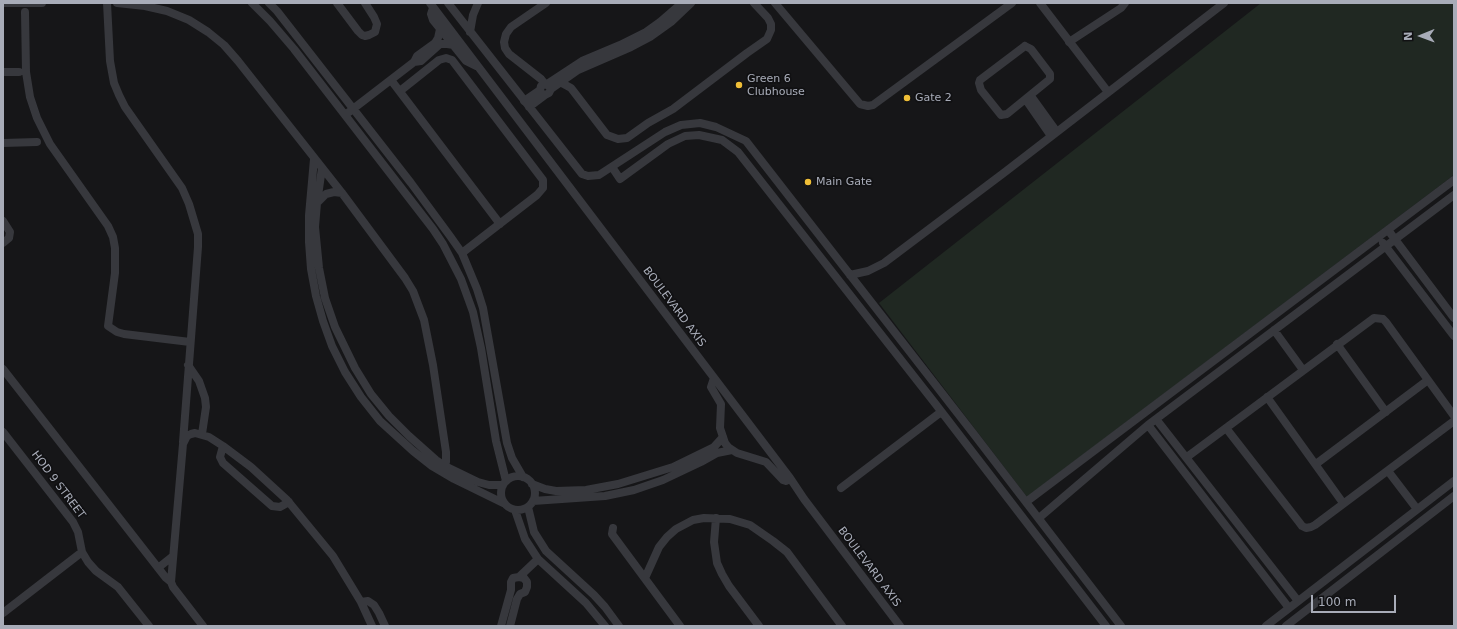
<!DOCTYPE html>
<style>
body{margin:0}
#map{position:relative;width:1457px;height:629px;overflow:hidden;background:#161618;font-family:"DejaVu Sans",sans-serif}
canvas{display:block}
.frame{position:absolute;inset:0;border:4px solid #a8acb8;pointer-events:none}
.north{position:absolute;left:1401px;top:16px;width:40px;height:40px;-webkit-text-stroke:3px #111113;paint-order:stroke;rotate:269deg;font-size:11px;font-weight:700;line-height:16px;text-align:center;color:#a8acb8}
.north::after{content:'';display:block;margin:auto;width:14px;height:18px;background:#a8acb8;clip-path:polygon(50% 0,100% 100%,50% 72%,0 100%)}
.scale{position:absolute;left:1311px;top:595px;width:85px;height:18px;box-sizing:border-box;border:2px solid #a8acb8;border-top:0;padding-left:5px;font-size:12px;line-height:14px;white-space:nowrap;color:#a8acb8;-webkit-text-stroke:3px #111113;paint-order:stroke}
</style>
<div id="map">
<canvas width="1457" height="629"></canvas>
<div class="frame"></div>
<div class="north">N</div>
<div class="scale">100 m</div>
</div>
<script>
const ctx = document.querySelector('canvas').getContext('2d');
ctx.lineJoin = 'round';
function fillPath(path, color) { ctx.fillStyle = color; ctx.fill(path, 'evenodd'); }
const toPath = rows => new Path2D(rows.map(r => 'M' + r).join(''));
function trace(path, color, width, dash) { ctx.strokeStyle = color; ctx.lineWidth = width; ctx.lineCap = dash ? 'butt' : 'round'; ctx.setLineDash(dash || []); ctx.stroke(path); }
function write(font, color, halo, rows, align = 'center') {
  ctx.font = font + ' "DejaVu Sans",sans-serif'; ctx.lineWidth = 3.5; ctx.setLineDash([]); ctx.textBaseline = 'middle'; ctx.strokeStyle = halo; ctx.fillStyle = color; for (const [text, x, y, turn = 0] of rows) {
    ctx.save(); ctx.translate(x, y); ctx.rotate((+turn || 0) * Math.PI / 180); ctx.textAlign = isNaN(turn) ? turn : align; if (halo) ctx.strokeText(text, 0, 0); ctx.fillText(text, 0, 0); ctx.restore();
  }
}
const green = toPath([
 [1261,3,1454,3,1454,175,1027,497,879,303]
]);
const minor = toPath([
 [3,3,42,3],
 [107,3,110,61,114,83,119,95,125,107,182,188,189,204,198,234,198,247,183,442],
 [117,3,145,6,167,11,189,20,208,32,224,45,238,61,342,193,405,278,413,291,424,320,433,365,446,452,446,462,442,472],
 [252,3,270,21,294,49,433,229,443,244,461,279,473,312,481,348,496,441,506,481],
 [269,3,277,11,411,183,450,236,462,253,477,289,483,308,507,443,512,458,523,477],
 [337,3,358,31,362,35,365,36,369,35,375,32,377,24,374,17,365,3],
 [430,3,790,478,804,499,900,626],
 [448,3,582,174,588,176,599,175,665,132,681,125,700,123,716,127,746,141,973,433,1121,626],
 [775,3,860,104,868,106,873,105,1012,3],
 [1040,3,1108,92],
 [433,8,431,14,433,20,466,61,476,66],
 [25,12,26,72,30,97,37,118,50,144,108,226,113,237,115,248,115,273,108,326,117,332,124,334,190,342],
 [470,32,473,15,478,3],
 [1069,42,1121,8,1125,3],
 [1025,46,1031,49,1050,74,1050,79,1007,114,1001,115,981,90,979,83,980,80,1025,46],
 [414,62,421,61,440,44,447,44,454,45],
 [3,72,19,72],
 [391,80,500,224],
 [560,82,571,88,607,135,618,139,627,138,648,123,673,109,747,53,767,39,771,30,771,24,768,18,754,3],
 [545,84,541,79,509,54,505,48,504,42,506,34,511,27,546,3],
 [547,84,582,61,620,45,646,32,660,22,682,3],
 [551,89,578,70,631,47,650,37,671,22,691,3],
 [400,91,439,60,446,58,452,60,543,180,543,188,537,195,462,253],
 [1031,96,1057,132],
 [1026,100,1051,136],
 [524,101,540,90,541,86,543,85,547,84,551,89,549,93,545,95,541,93,540,90],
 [529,107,545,95],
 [349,112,414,62,417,56,435,43,438,38,440,29],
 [3,143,37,142],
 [314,159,309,215,309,242,311,269,316,296,323,321,332,346,345,372,361,397,380,421,413,451,432,466,454,479,503,503],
 [612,167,620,179,668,144,685,136,699,135,722,140,738,152,934,402,1106,626],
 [322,168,317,203,315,227,319,268,325,298,335,327,355,368,371,394,389,416,409,436,436,460,445,466,478,482,489,485,503,485],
 [317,203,326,194,334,192,342,193],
 [3,221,10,232,9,238,3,243],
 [1388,230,1454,318],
 [1383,243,1454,336],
 [850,275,868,271,884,263,1005,172,1224,3],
 [1274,330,1303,370],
 [1337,344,1386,412],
 [188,365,199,381,205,398,206,407,202,434],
 [3,369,166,578,171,582],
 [714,378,711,387,721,404,720,428,725,443,728,447,737,453,766,462,783,480,786,481,790,478],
 [1267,397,1343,503],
 [1156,419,1298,601],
 [1148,425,1289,608],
 [1226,428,1299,522,1302,526,1306,528,1311,527,1315,525,1454,421],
 [3,432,73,522,78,532,82,552,88,562,96,571,118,587,149,626],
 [223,446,220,457,223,463,272,506,280,507,289,502],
 [1187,457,1374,318,1383,319,1386,322,1454,416],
 [1316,464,1428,380],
 [1388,471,1417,509],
 '501 493a17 17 0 1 1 34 0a17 17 0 1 1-34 0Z',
 [532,484,545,489,556,491,586,490,618,484,673,467,714,447,723,437],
 [841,488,941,412],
 [533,501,605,496,634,490,663,480,701,462,717,453,732,450],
 [1026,502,1454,180],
 [528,507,534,532,546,551,594,595,605,607,619,626],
 [515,510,525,539,538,559,586,603,605,626],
 [716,518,714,542,717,563,722,574,729,586,759,626],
 [1039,518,1148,425,1454,195],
 [613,528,612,534,680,626],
 [158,568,173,556],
 [645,578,659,547,667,537,676,529,693,520,704,518,730,519,750,525,773,541,787,552,842,626],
 [361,602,368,601,374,605,379,613,385,626],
 [3,613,82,552],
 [203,626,173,587,171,582,183,444,187,436,191,434,195,433,209,437,223,446,251,467,287,500,333,556,361,602,372,626],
 [501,626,511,590,511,582,513,578,519,577,538,559],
 [510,626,517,599,520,594,525,592,527,587,527,582,524,578,519,577],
 [1266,626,1454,481],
 [1286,626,1454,496]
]);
const markers = [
 [739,85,4,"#efbe37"],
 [907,98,4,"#efbe37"],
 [808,182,4,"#efbe37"]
];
const poiNames = [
 ["Green 6",747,79],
 ["Clubhouse",747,92],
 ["Gate 2",915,98],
 ["Main Gate",816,182]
];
const streetNames = [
 ["BOULEVARD AXIS",674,307,53],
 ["HOD 9 STREET",58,485,53],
 ["BOULEVARD AXIS",869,567,53]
];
fillPath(green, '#202822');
trace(minor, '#37383d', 8);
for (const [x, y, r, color] of markers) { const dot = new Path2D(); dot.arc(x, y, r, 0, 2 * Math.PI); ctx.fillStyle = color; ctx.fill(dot); trace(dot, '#111113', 1.5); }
write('11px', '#a8acb8', '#111113', poiNames, 'left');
write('11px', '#a8acb8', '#111113', streetNames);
</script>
